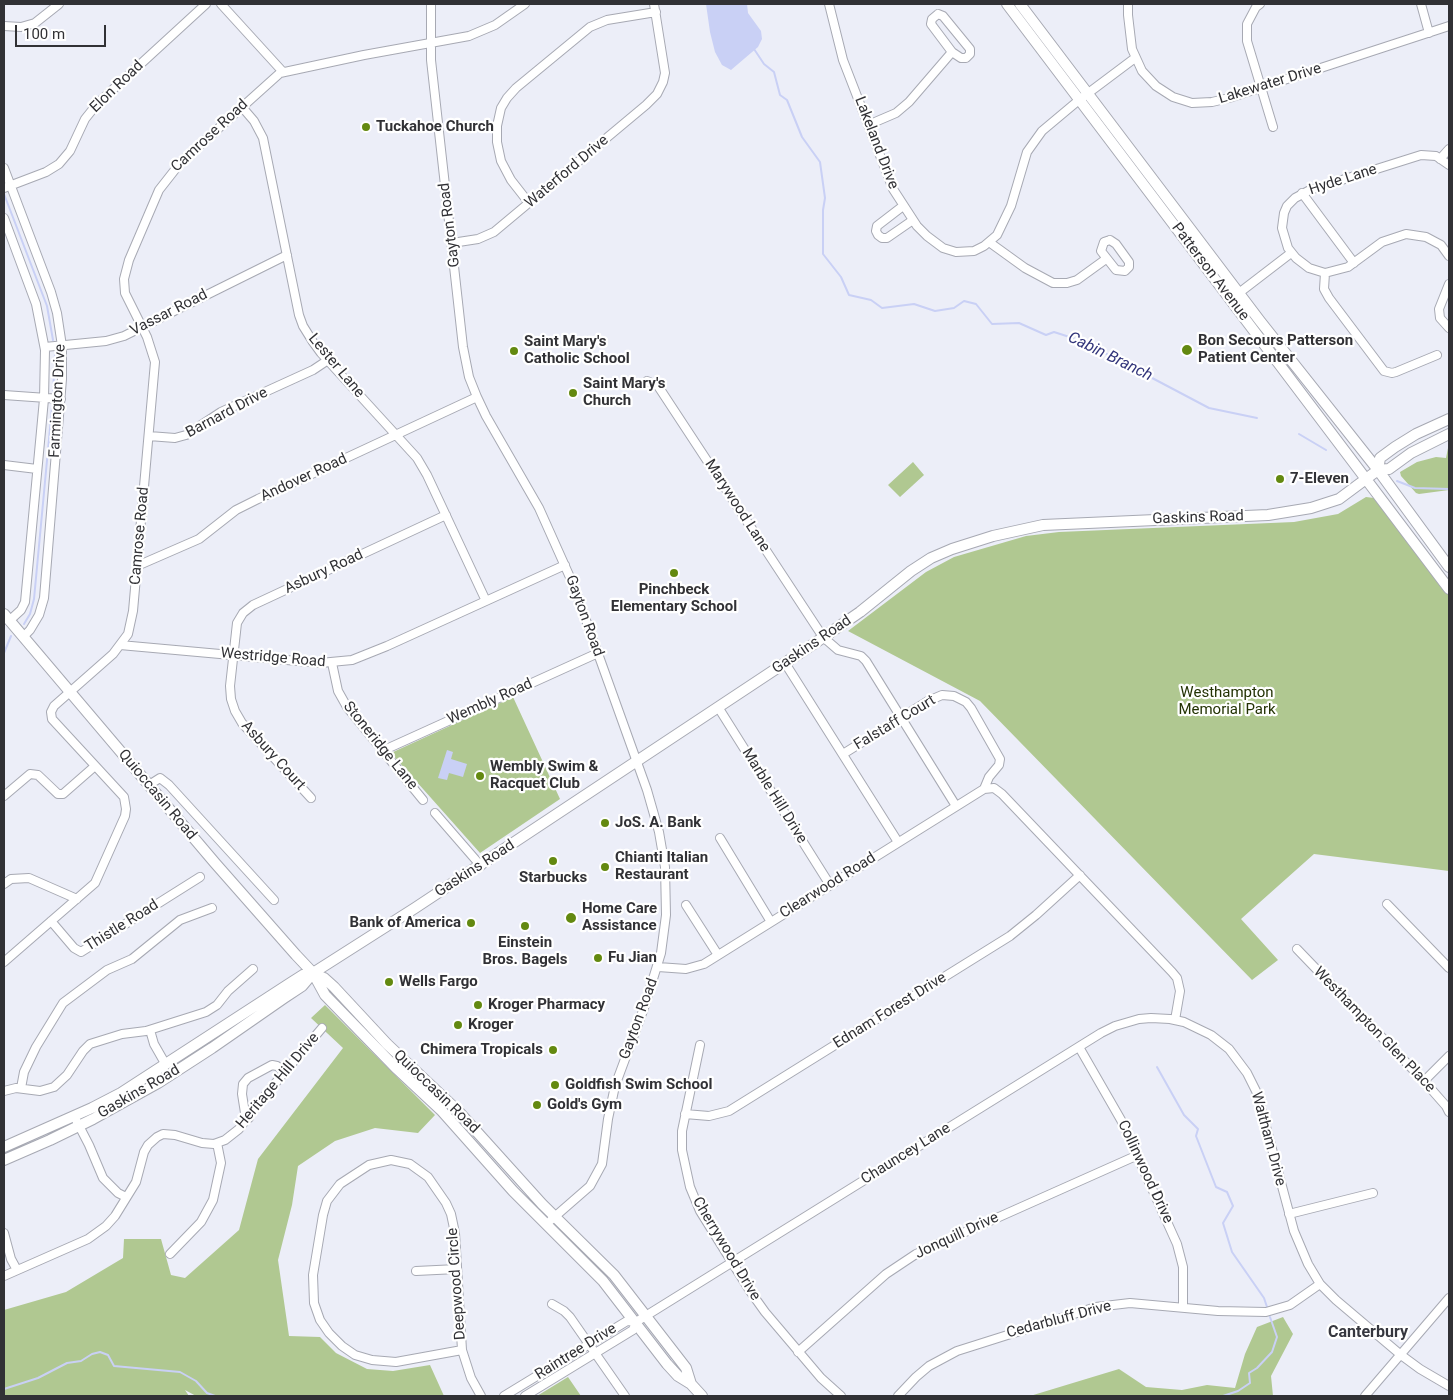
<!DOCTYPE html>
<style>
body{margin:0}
#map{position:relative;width:1453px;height:1400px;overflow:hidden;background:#eceef8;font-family:Roboto,sans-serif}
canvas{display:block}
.frame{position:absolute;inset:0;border:5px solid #313135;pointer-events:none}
.scale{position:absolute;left:15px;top:25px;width:91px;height:22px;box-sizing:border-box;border:2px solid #313135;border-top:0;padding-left:6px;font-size:15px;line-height:18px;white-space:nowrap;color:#313135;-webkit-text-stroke:4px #fff;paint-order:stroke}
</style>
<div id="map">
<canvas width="1453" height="1400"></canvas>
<div class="frame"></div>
<div class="scale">100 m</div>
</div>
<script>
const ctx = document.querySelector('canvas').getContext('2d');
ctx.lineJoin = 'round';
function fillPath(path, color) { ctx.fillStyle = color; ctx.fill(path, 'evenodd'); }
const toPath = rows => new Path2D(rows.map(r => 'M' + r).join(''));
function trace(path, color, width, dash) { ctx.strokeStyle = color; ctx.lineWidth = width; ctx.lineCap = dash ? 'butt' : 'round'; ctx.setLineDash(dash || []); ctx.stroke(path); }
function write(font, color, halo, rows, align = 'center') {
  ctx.font = font + ' Roboto,sans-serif'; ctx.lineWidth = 4.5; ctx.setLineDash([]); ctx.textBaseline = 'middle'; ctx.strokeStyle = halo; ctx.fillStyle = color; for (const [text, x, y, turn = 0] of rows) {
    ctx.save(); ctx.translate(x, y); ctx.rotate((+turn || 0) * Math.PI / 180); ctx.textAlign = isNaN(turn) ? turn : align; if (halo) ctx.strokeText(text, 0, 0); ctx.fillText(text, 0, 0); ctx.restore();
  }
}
const green = toPath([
 [1449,443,1449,490,1419,494,1416,493,1401,476,1400,472,1417,462,1436,457,1446,458],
 [913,462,924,475,900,497,888,485],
 [1366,497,1374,498,1381,505,1449,595,1449,871,1314,854,1241,919,1278,960,1252,980,980,701,848,631,926,572,954,557,1026,536,1059,532,1294,522,1338,514],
 [513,697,560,799,480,853,391,753],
 [325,1005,435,1115,418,1133,375,1128,335,1141,298,1166,292,1205,278,1260,289,1336,320,1337,336,1353,367,1369,393,1371,430,1365,444,1396,196,1396,185,1390,189,1396,4,1396,4,1310,66,1292,123,1258,124,1239,161,1239,171,1275,185,1278,239,1230,258,1159,343,1048,311,1018],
 [1283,1317,1293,1334,1271,1376,1273,1396,1030,1396,1119,1369,1146,1387,1182,1390,1207,1385,1235,1388,1245,1354,1257,1327],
 [568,1377,581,1396,537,1396]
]);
const water = toPath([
 [706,4,747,4,748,13,761,31,762,39,758,47,731,70,722,65,715,52,710,32],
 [447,750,453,752,451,759,467,764,463,777,449,773,447,780,438,778]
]);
const stream = toPath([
 [754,49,764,64,774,72,780,95,787,100,802,137,820,162,825,198,823,210,823,254,841,277,849,295,871,300,882,308,914,304,935,311,954,308,964,301,976,304,992,324,1019,323,1046,335,1054,332,1082,341,1209,408,1257,418],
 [4,194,47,306,53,340],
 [53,393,55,354],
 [1299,434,1326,450],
 [1397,481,1415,488,1449,489],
 [24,624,30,614,34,599,52,407],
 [4,653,11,636],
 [1157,1067,1184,1115,1198,1129,1196,1136,1216,1187,1227,1192,1233,1206,1223,1223,1232,1252,1264,1298,1267,1307],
 [4,1389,38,1378,67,1363,81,1361,92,1354,100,1352,108,1355,114,1366,180,1372,196,1381,207,1393,215,1396],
 [1223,1396,1238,1391,1250,1383,1249,1373,1257,1368,1272,1352,1277,1337,1270,1317]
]);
const minor = toPath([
 [221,4,283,72],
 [431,4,431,60,463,347,469,377,477,397,486,416,539,508,573,584,647,790,659,832,665,867,666,915,661,953,644,1008,615,1086,608,1119,602,1164,590,1186,551,1220],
 [829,4,843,60,893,189,917,226,927,236,943,248,956,252,974,251,984,246,997,235,1011,206,1027,152,1042,131,1079,100,1135,58],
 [1128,4,1128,15,1132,49,1142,71,1156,86,1173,97,1192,103,1212,102,1229,98,1449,26],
 [1260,4,1256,7,1247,24,1247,41,1273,127],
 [1421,4,1429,33],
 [938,14,943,16,970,49,970,54,966,58,961,58,952,52,931,24,932,19,938,14],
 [4,26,21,27,35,23,59,4],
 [242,107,254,121,263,138,299,315,303,326,313,342,321,353,417,458,427,475,486,601],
 [868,125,896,113,909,102,952,52],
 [1440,159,1449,149],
 [1449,165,1436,156,1421,155,1310,190,1295,198,1287,206,1284,213,1282,228,1288,248,1296,258,1309,268,1325,273,1348,267,1382,242,1406,234,1426,237,1441,245,1449,256],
 [4,168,51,292,57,313,62,346,62,379,44,598,39,615,30,630,23,637],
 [4,188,46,172,59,164,70,151,85,119,97,104,206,4],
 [1302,193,1354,263],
 [529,203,511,180,501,161,497,142,497,126,501,108,507,98,516,88,590,27,607,20,656,12],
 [903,206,877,226,876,231,878,235,882,238,887,238,913,220],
 [4,218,36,304,45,350,44,399,25,602,21,610,9,621],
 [1110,240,1116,244,1129,262,1129,267,1125,271,1116,270,1101,251,1104,242,1110,240],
 [989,242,1025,268,1053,283,1067,283,1077,280,1106,259],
 [452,243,478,239,494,232,646,105,657,94,663,82,665,73,654,4],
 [1325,273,1324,289,1329,298,1384,371,1392,373,1396,372,1437,355],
 [1449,284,1439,309,1440,318,1449,328],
 [1235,296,1291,253],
 [45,347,106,341,124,336,287,255],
 [647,381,658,386,823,637,838,650,861,656,866,661,956,806],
 [4,395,61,399],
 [149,436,175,438,186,435,221,412,313,370,328,360],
 [4,465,37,469],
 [137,566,199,539,236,510,258,499,477,397],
 [120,645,320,663,352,660,387,646,565,565],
 [332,663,338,691,347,707,423,800],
 [785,663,898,842],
 [718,707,830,885],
 [382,751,598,653],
 [843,754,928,701,942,695,954,696,966,702,971,708,1000,759,999,765,989,777,984,789],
 [149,785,160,778,169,785,274,900],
 [4,796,30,774,38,775,58,794,63,794,95,766],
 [311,798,242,723,235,711,231,699,230,686,237,623,243,613,253,605,446,515],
 [435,813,481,866],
 [720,838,771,922],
 [4,884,11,879,29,878,77,899],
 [1387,904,1449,968],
 [686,905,718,955],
 [51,921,74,948,81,952,200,877],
 [1297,949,1424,1081,1446,1106,1449,1112],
 [4,962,95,883,125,816,126,809,124,797,52,719,51,712,54,706,113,654,128,634,133,611,155,362,147,337,125,293,124,279,129,260,159,190,181,162,280,73,364,55,469,36,495,25,525,4],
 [658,967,686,969,704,964,984,789,994,788,1002,794,1172,972,1177,978,1180,991,1175,1020],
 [150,1030,154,1044,166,1065],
 [700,1045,682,1131,682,1150,690,1187,700,1211,750,1291,765,1312,821,1378,841,1396],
 [1079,1047,1121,1120,1177,1244,1183,1267,1183,1307],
 [1424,1081,1449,1056],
 [21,1088,24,1072,36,1047,63,1003,107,970,132,959,180,920,212,908],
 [4,1091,16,1088,40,1091,54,1087,67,1075,83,1051,90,1044,122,1034,146,1031,206,1012,217,1005,228,991,253,969],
 [685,1114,709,1116,729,1111,1010,936,1036,915,1080,875],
 [74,1116,89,1145,103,1178,118,1193,126,1197],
 [249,1118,245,1113,242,1094,243,1084,248,1078,272,1065,277,1066,286,1072],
 [1289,1214,1373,1193],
 [4,1233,11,1259,17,1270],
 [170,1254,201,1222,213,1200,221,1163,217,1143],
 [416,1271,457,1269],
 [4,1276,88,1239,106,1226,115,1216,136,1182,144,1152,148,1145,157,1137,163,1134,175,1135,202,1143,214,1144,225,1140,239,1129,267,1093,322,1028],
 [552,1304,564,1311,570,1317,625,1396],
 [636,1322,1101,1033,1115,1026,1139,1019,1151,1018,1170,1019,1184,1022,1211,1035,1229,1049,1247,1073,1257,1093,1294,1231,1308,1264,1320,1284,1336,1300,1401,1355,1420,1369,1449,1386],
 [462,1350,396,1362,372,1360,355,1355,342,1346,329,1333,320,1320,314,1303,313,1275,323,1215,327,1201,340,1184,369,1165,391,1160,410,1164,428,1177,446,1203,451,1214,455,1233,462,1350,471,1378,481,1396],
 [798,1352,886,1274,916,1254,1138,1155],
 [504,1396,627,1321,636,1322],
 [525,1396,633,1330,636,1322],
 [898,1396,916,1377,929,1366,957,1351,1096,1307,1130,1303,1218,1311,1266,1312,1290,1305,1320,1284],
 [1365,1396,1449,1298]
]);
const major = toPath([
 [1007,4,1449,589],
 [1020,4,1260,321,1378,470,1449,567],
 [1378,470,1380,458,1395,447,1416,434,1449,419],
 [4,614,215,863,296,955,313,973,324,978,334,987,387,1044,459,1112,542,1204,614,1275,686,1368,691,1384],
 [313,973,325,995,395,1067,441,1110,513,1191,603,1281,667,1364,678,1376,691,1384,702,1396],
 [4,1147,92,1108,121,1093,292,982,303,975,313,973,415,908,815,643,860,612,911,571,931,558,952,549,993,536,1043,525,1268,515,1311,508,1339,499,1378,470,1389,469,1411,453,1449,434],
 [4,1160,50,1140,93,1119,158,1083,212,1048,284,998,302,986,313,973]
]);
const markers = [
 [366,127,5,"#638910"],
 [1187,350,6,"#638910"],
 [514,351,5,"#638910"],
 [573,393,5,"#638910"],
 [1280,479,5,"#638910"],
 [674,573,5,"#638910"],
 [480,776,5,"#638910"],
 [605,823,5,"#638910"],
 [553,861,5,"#638910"],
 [605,867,5,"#638910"],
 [571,918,6,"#638910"],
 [471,923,5,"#638910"],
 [525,926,5,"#638910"],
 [598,958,5,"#638910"],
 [389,982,5,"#638910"],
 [478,1005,5,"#638910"],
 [458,1025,5,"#638910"],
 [553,1050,5,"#638910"],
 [555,1085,5,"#638910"],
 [537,1105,5,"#638910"]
];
const streetNames = [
 ["Lakewater Drive",1270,84,-17],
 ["Elon Road",117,87,-44],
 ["Camrose Road",210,136,-43],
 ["Lakeland Drive",876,143,69],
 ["Waterford Drive",567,172,-40],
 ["Hyde Lane",1343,180,-18],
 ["Gayton Road",450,225,-97],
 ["Patterson Avenue",1210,272,53],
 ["Vassar Road",169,313,-27],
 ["Lester Lane",336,366,50],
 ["Farmington Drive",58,401,-87],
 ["Barnard Drive",227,413,-28],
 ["Andover Road",304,478,-25],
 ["Marywood Lane",737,506,57],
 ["Gaskins Road",1198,518,-2],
 ["Camrose Road",140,536,-85],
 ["Asbury Road",324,572,-25],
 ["Gayton Road",584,616,70],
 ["Gaskins Road",812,645,-34],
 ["Westridge Road",273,658,5],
 ["Wembly Road",490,702,-24],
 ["Falstaff Court",895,723,-31],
 ["Stoneridge Lane",380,746,51],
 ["Asbury Court",273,756,48],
 ["Quioccasin Road",157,795,50],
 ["Marble Hill Drive",774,796,58],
 ["Gaskins Road",475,869,-33],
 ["Clearwood Road",828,886,-32],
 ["Thistle Road",122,926,-32],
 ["Ednam Forest Drive",890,1011,-32],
 ["Gayton Road",639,1019,-70],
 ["Westhampton Glen Place",1374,1030,46],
 ["Heritage Hill Drive",278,1081,-50],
 ["Gaskins Road",139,1092,-30],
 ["Quioccasin Road",436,1092,44],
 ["Waltham Drive",1268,1139,75],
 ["Chauncey Lane",906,1154,-32],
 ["Collinwood Drive",1145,1172,65],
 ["Jonquill Drive",957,1236,-25],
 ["Cherrywood Drive",726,1249,59],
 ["Deepwood Circle",457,1284,-94],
 ["Cedarbluff Drive",1059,1320,-15],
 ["Raintree Drive",576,1352,-32]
];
const poiNames = [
 ["Tuckahoe Church",376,127],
 ["Bon Secours Patterson",1198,341],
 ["Patient Center",1198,358],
 ["Saint Mary's",524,342],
 ["Catholic School",524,359],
 ["Saint Mary's",583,384],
 ["Church",583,401],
 ["7-Eleven",1290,479],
 ["Pinchbeck",674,590,"center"],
 ["Elementary School",674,607,"center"],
 ["Wembly Swim &",490,767],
 ["Racquet Club",490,784],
 ["JoS. A. Bank",615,823],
 ["Chianti Italian",615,858],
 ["Restaurant",615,875],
 ["Starbucks",553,878,"center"],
 ["Home Care",582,909],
 ["Assistance",582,926],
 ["Bank of America",461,923,"right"],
 ["Einstein",525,943,"center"],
 ["Bros. Bagels",525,960,"center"],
 ["Fu Jian",608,958],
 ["Wells Fargo",399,982],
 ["Kroger Pharmacy",488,1005],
 ["Kroger",468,1025],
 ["Chimera Tropicals",543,1050,"right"],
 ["Goldfish Swim School",565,1085],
 ["Gold's Gym",547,1105]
];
const parkNames = [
 ["Westhampton",1227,693],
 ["Memorial Park",1227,710]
];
const waterNames = [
 ["Cabin Branch",1110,357,26]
];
const neighbourhoodNames = [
 ["Canterbury",1368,1333]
];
fillPath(green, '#b0c891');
fillPath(water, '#c9d0f5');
trace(stream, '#c9d0f5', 2);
trace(minor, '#a7a9b3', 10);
trace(major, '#a7a9b3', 12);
trace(minor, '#fff', 8);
trace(major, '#fff', 10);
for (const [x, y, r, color] of markers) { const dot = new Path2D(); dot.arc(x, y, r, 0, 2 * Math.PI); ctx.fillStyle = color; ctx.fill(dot); trace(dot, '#fff', 2); }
write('15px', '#313135', '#fff', streetNames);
write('bold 15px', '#313135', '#fff', poiNames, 'left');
write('15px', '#233204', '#fff', parkNames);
write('italic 16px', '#31347a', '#fff', waterNames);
write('bold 16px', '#36373f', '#fff', neighbourhoodNames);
</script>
